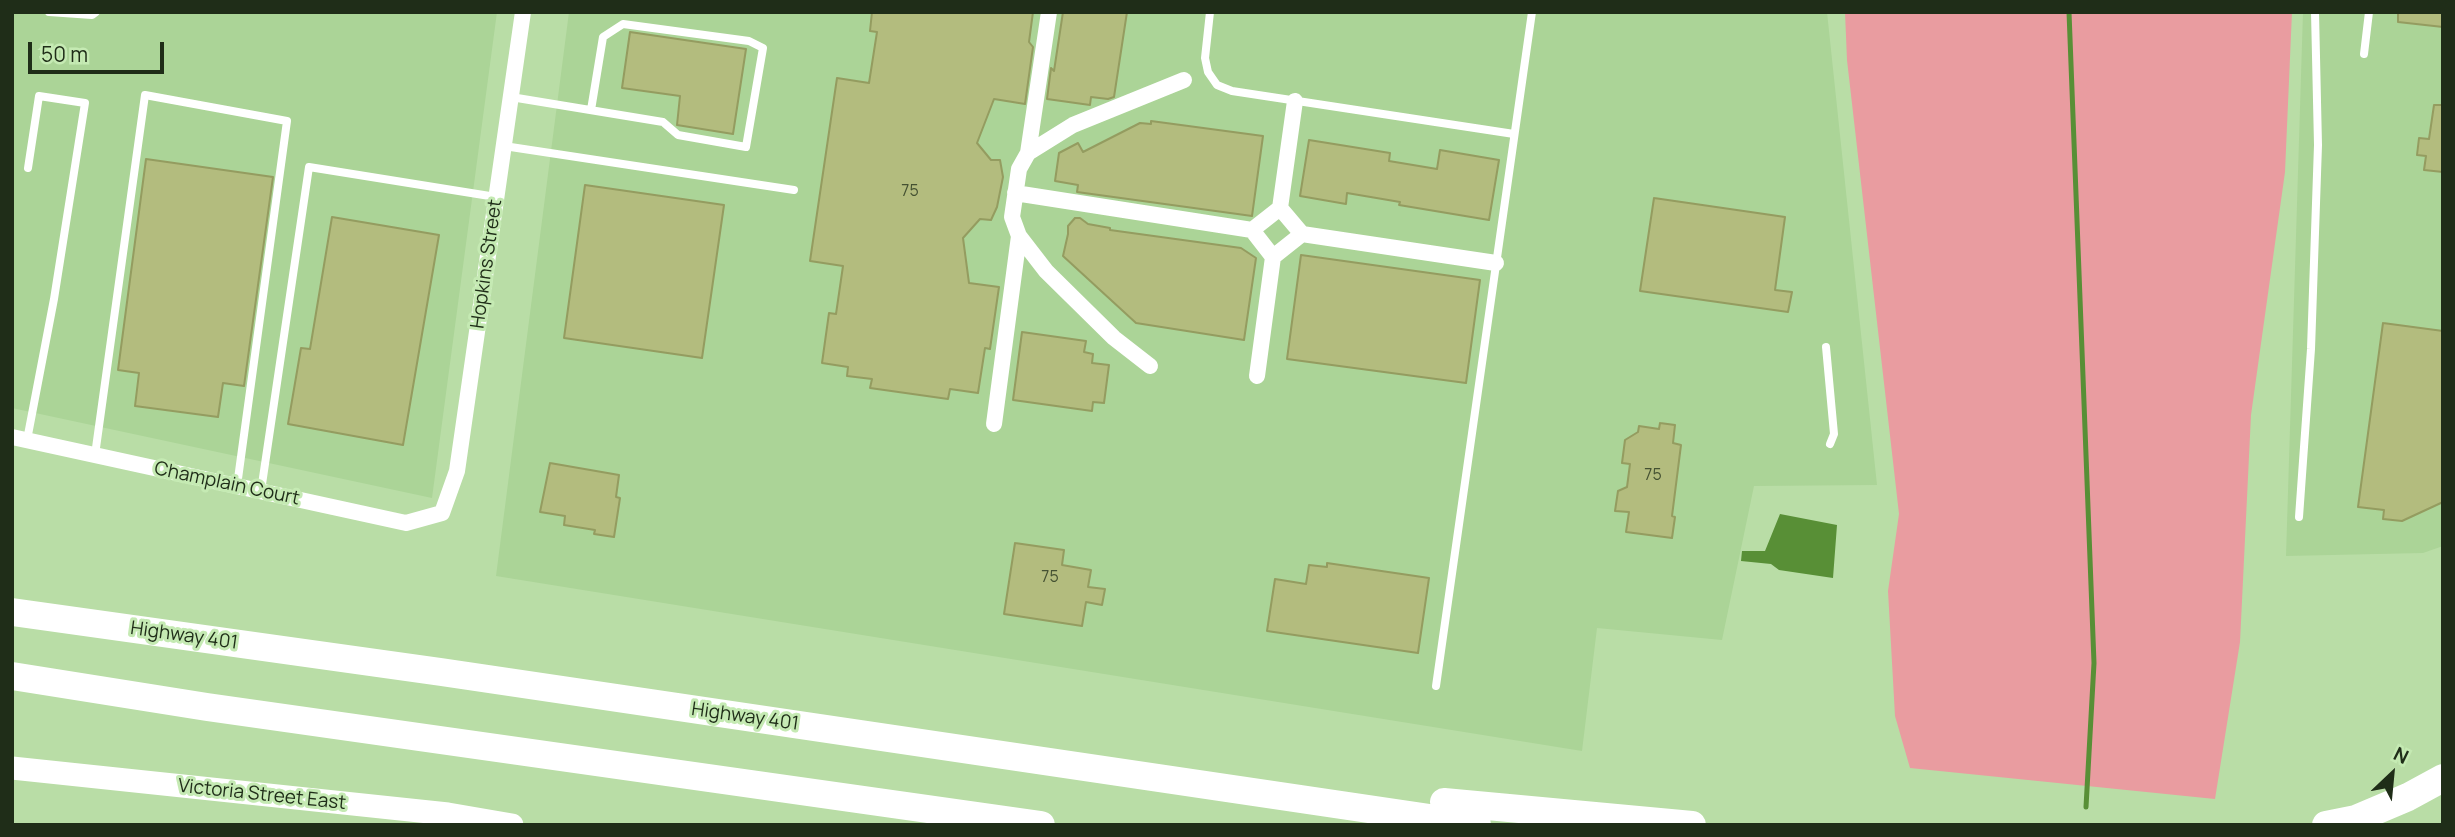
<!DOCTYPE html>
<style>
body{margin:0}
#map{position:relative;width:2455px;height:837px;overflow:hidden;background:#b9dda6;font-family:Manrope,sans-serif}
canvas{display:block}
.frame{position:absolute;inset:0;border:14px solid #1f2d18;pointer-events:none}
.north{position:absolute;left:2357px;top:739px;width:70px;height:70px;-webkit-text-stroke:5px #c5eab3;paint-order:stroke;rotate:26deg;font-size:19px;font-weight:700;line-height:28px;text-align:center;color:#1f2d18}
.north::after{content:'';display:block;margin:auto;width:24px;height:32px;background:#1f2d18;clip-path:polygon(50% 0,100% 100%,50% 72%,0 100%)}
.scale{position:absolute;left:28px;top:42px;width:136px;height:32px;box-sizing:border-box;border:4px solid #1f2d18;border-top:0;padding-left:9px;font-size:21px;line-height:24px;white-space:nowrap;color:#1f2d18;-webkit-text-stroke:5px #c5eab3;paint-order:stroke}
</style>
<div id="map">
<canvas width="2455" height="837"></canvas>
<div class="frame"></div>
<div class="north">N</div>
<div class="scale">50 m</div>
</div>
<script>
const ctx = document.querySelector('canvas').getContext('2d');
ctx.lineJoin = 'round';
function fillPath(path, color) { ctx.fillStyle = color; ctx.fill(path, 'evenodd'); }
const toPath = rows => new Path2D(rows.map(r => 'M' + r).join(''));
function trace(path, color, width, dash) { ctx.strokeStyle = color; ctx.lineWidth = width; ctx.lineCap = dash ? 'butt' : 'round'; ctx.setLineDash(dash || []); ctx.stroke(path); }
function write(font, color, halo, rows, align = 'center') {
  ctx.font = font + ' Manrope,sans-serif'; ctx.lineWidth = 6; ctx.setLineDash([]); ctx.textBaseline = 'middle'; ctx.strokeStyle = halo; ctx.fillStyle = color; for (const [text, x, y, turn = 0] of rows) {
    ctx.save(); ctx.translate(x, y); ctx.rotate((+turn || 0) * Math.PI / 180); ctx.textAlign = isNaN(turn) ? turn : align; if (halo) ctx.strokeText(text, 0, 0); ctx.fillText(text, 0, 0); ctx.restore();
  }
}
const built = toPath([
 [12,12,497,12,432,498,12,408],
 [569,12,1827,12,1877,485,1754,486,1722,640,1597,628,1582,751,496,576],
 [2303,12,2443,12,2443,546,2423,553,2286,556]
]);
const green = toPath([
 [1845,12,2292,12,2285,172,2251,415,2240,642,2215,799,1910,768,1895,716,1888,591,1899,514,1847,60]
]);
const water = toPath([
 [1780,514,1837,525,1833,578,1779,570,1771,564,1741,561,1742,551,1765,551]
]);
const stream = toPath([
 [2069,12,2094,663,2086,807]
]);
const building = toPath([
 [872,12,1033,12,1029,42,1033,47,1025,104,994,99,977,143,991,160,1000,160,1003,177,997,207,991,220,980,219,963,238,969,283,999,287,990,349,985,348,978,393,950,389,948,399,870,388,872,379,847,376,848,367,822,363,829,313,836,314,843,266,810,261,837,78,869,83,877,32,870,31,872,12],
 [1063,12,1127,12,1114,97,1108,99,1091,97,1090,105,1047,99,1051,68,1054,71,1063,12],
 [2398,12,2443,12,2443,27,2398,22,2398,12],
 [630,32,746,49,733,134,677,125,680,96,622,88,630,32],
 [2434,105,2443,105,2443,172,2424,170,2426,156,2417,155,2419,138,2429,139,2434,105],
 [1151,121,1263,136,1252,216,1077,192,1078,185,1055,181,1059,153,1078,143,1083,152,1140,123,1151,124,1151,121],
 [1309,140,1390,153,1389,161,1437,169,1440,150,1499,160,1489,220,1399,205,1400,202,1347,193,1346,204,1300,196,1309,140],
 [146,159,273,177,244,386,223,383,218,417,135,406,139,373,118,370,146,159],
 [585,185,724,205,702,358,564,338,585,185],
 [1654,198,1785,217,1775,290,1792,292,1788,312,1640,291,1654,198],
 [332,217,439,235,403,445,288,424,301,348,310,349,332,217],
 [1075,218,1080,218,1088,224,1110,228,1110,230,1241,248,1256,258,1244,340,1136,323,1063,256,1068,234,1068,226,1075,218],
 [1301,255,1480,280,1466,383,1287,359,1301,255],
 [2383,323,2443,331,2443,502,2402,521,2383,519,2384,510,2358,507,2383,323],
 [1022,332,1086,341,1084,352,1093,354,1092,363,1109,365,1104,403,1093,402,1092,411,1013,400,1022,332],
 [1660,423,1675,425,1673,443,1681,445,1672,516,1675,517,1672,538,1626,532,1629,512,1615,511,1618,491,1627,487,1630,464,1622,463,1625,440,1638,432,1639,426,1659,429,1660,423],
 [550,463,619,475,616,497,620,498,614,537,594,534,595,530,564,525,565,516,540,512,550,463],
 [1015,543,1064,550,1062,565,1091,570,1088,587,1105,589,1102,605,1086,602,1082,626,1004,614,1015,543],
 [1327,563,1429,578,1418,653,1267,631,1275,579,1306,584,1309,565,1327,567,1327,563]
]);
const lane = toPath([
 [49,12,92,15,96,12],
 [1210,12,1205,58,1208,72,1217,85,1232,91,1514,134],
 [2364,54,2369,12],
 [511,97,663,122,678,135,746,147,763,48,749,41,623,24,603,37,591,110],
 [504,146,794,190],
 [1826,347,1834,434,1830,444],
 [27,440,54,299,85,103,39,96,28,168],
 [95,455,145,95,287,121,237,486],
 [261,491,309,167,496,197],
 [2299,517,2311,349,2318,145,2315,12],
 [1436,686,1532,12]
]);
const street = toPath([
 [1028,153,1049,12],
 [1015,193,1252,230],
 [1280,208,1295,101],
 [1302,234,1496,263],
 [1150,366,1114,338,1046,271,1019,236,1012,217,1019,169,1028,153,1073,125,1184,80],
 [1257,376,1273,257,1302,234,1280,208,1252,230,1273,257],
 [994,424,1019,236],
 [12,437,406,523,442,513,457,471,523,12]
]);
const secondary = toPath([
 [12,768,448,814,512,825]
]);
const highway = toPath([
 [12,612,441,672,1477,825],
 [12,676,207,707,1041,825],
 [1444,802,1692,825],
 [2326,825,2356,819,2408,797,2443,778]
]);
const numberNames = [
 ["75",910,192],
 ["75",1653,476],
 ["75",1050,578]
];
const streetNames = [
 ["Hopkins Street",487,264,-82],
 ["Champlain Court",227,484,12],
 ["Highway 401",184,636,8],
 ["Highway 401",745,717,8],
 ["Victoria Street East",262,795,6]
];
fillPath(built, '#abd497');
fillPath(green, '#e99ca0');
fillPath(water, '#588f36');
trace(stream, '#588f36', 5);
fillPath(building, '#b3bc7e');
trace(building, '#949c60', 2);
trace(lane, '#fff', 8);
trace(street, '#fff', 16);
trace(secondary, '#fff', 23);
trace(highway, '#fff', 28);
write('16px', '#445132', null, numberNames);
write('19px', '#1f2d18', '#c5eab3', streetNames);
</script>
